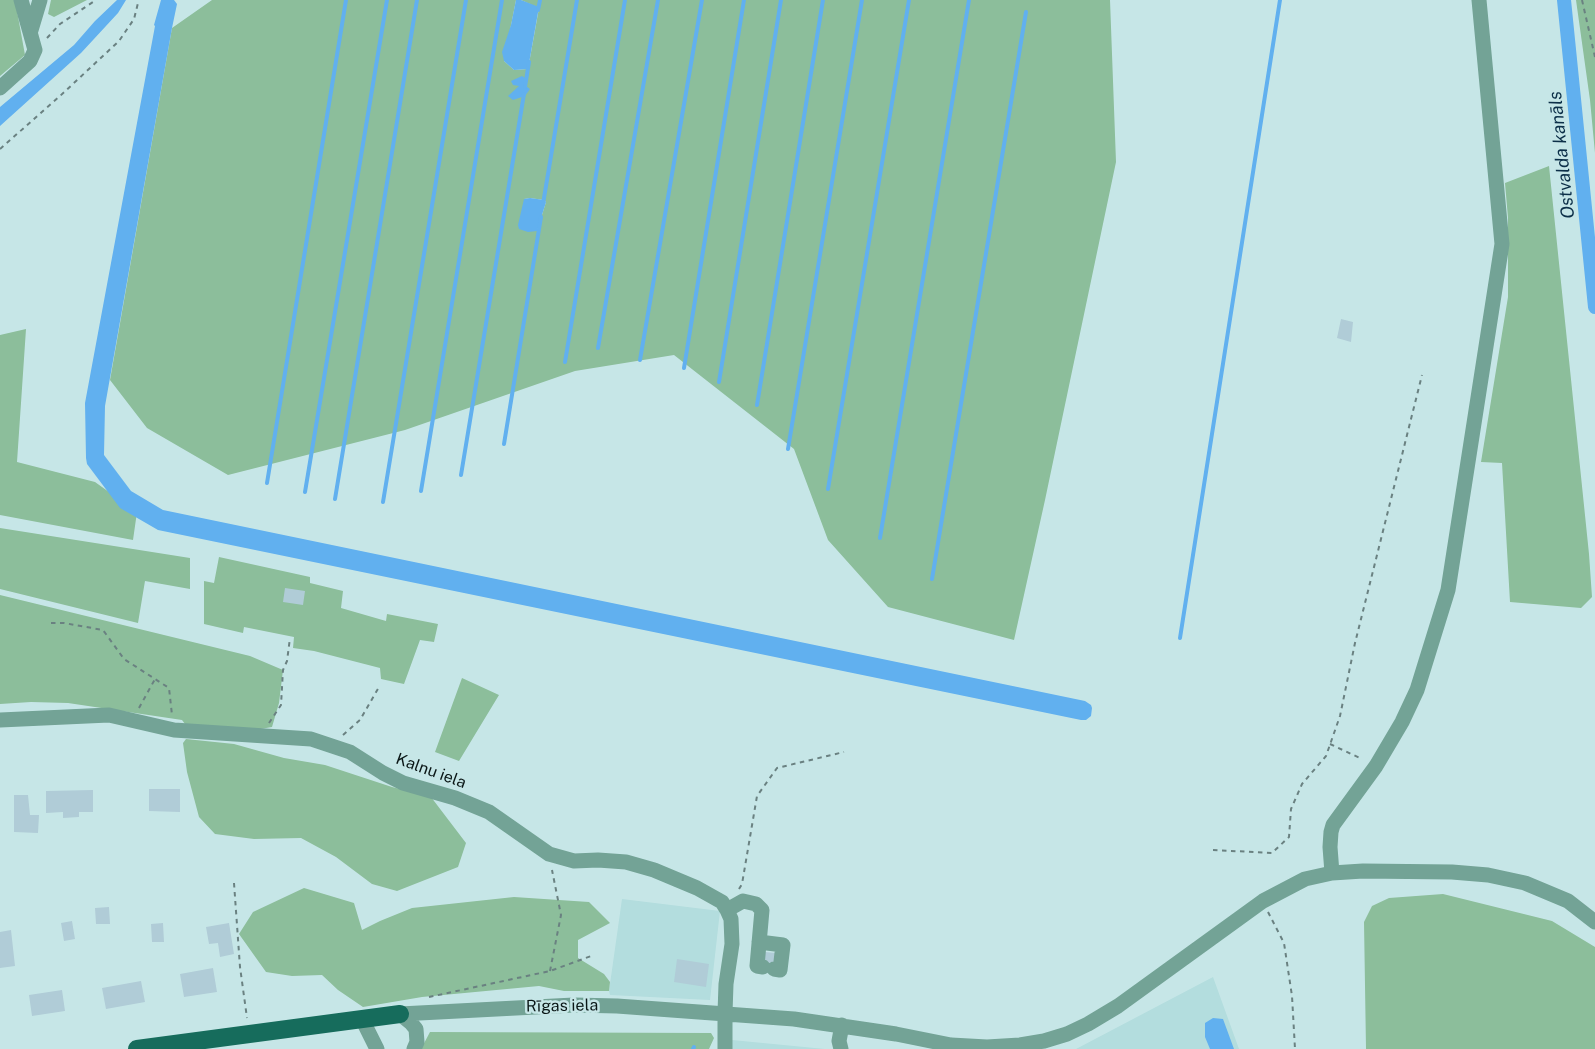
<!DOCTYPE html>
<meta charset="utf-8">
<style>
body{margin:0}
canvas{display:block;background:#c6e6e7}
</style>
<canvas width="1595" height="1049"></canvas>
<script>
const ctx = document.querySelector('canvas').getContext('2d');
ctx.lineJoin = 'round';
function fillPath(path, color) { ctx.fillStyle = color; ctx.fill(path, 'evenodd'); }
const toPath = rows => new Path2D(rows.map(r => 'M' + r).join(''));
function trace(path, color, width, dash) { ctx.strokeStyle = color; ctx.lineWidth = width; ctx.lineCap = dash ? 'butt' : 'round'; ctx.setLineDash(dash || []); ctx.stroke(path); }
function write(font, color, halo, rows, align = 'center') {
  ctx.font = font + ' "Public Sans",sans-serif'; ctx.lineWidth = 5; ctx.setLineDash([]); ctx.textBaseline = 'middle'; ctx.strokeStyle = halo; ctx.fillStyle = color; for (const [text, x, y, turn = 0] of rows) {
    ctx.save(); ctx.translate(x, y); ctx.rotate((+turn || 0) * Math.PI / 180); ctx.textAlign = isNaN(turn) ? turn : align; if (halo) ctx.strokeText(text, 0, 0); ctx.fillText(text, 0, 0); ctx.restore();
  }
}
const built = toPath([
 [622,899,720,911,710,1000,610,995,609,991],
 [1213,977,1239,1049,1076,1049],
 [732,1040,825,1049,732,1049]
]);
const green = toPath([
 [0,0,15,0,25,55,0,76],
 [51,0,87,0,54,17,48,14],
 [212,0,516,0,504,61,514,70,528,69,539,8,521,0,1110,0,1116,162,1045,500,1014,640,888,607,828,540,794,449,674,355,575,371,405,430,228,475,147,428,110,380,172,28],
 [530,198,544,200,546,202,537,231,524,199],
 [1576,0,1595,0,1595,153,1590,100],
 [1549,166,1589,554,1592,597,1581,608,1510,602,1502,463,1481,462,1508,297,1508,218,1505,183],
 [26,329,17,462,95,482,137,512,133,540,0,515,0,335],
 [0,528,190,558,190,589,145,581,138,623,0,589],
 [219,557,310,577,310,583,343,591,341,608,386,621,387,614,438,624,434,642,420,640,404,684,381,679,380,668,314,651,293,648,294,637,244,627,243,633,204,624,204,581,214,583],
 [0,595,250,656,283,670,279,703,272,727,237,733,188,728,182,720,68,703,31,702,0,704],
 [462,678,499,695,459,761,435,752],
 [186,739,234,744,284,758,325,765,392,787,431,797,466,843,458,867,397,891,372,884,336,857,301,838,254,839,215,834,199,817,187,772,183,743],
 [304,888,354,903,362,930,380,921,412,908,514,897,589,902,610,923,578,940,578,958,604,974,610,982,609,991,564,991,539,986,422,997,363,1007,338,990,322,975,292,976,266,972,239,934,253,912],
 [1443,894,1552,921,1595,947,1595,1049,1366,1049,1364,922,1372,906,1389,898],
 [430,1032,711,1033,714,1038,709,1049,421,1049]
]);
const water = toPath([
 [117,0,126,0,118,13,81,53,0,126,0,107,74,45,95,21],
 [161,0,174,0,177,4,172,28,105,406,104,455,131,491,163,510,1085,701,1091,705,1092,708,1091,716,1086,720,1081,720,158,530,120,508,87,464,86,458,85,403,155,26,154,25],
 [516,0,521,0,539,7,528,69,514,70,504,61,502,52,511,25],
 [522,76,525,78,526,86,530,89,525,96,513,100,508,96,519,86,513,85,511,81],
 [530,198,544,200,546,202,537,231,528,232,519,229,518,225,524,199],
 [1213,1018,1223,1019,1234,1049,1210,1049,1205,1037,1205,1023]
]);
const stream = toPath([
 [538,10,540,0],
 [525,87,529,62],
 [543,204,577,0],
 [598,348,658,0],
 [640,360,702,0],
 [565,362,625,0],
 [684,368,744,0],
 [719,382,781,0],
 [757,405,823,0],
 [504,444,541,217],
 [788,449,862,0],
 [461,475,524,94],
 [267,483,346,0],
 [828,489,909,0],
 [421,491,502,0],
 [305,492,387,0],
 [335,499,417,0],
 [383,502,466,0],
 [880,538,969,0],
 [932,579,1026,12],
 [1180,638,1280,0],
 [693,1049,694,1047]
]);
const canal = toPath([
 [1564,0,1595,307]
]);
const building = toPath([
 [1341,319,1353,322,1351,342,1337,338],
 [285,588,305,591,303,605,283,602],
 [149,789,180,789,180,812,149,811],
 [93,790,93,812,79,812,79,817,63,818,63,812,46,813,46,791],
 [14,795,28,795,30,815,39,815,38,833,14,832],
 [109,907,110,924,96,924,95,908],
 [72,921,75,939,64,941,61,923],
 [163,923,164,942,152,942,151,924],
 [229,923,234,954,220,957,218,943,209,944,206,927],
 [11,930,15,966,0,968,0,932],
 [765,952,776,953,774,972,762,970],
 [677,959,709,964,706,987,674,982],
 [213,968,217,992,184,997,180,974],
 [141,981,145,1002,106,1009,102,988],
 [62,990,65,1011,32,1016,29,995]
]);
const path = toPath([
 [1582,0,1595,57],
 [47,38,60,24,96,0],
 [0,149,60,96,119,41,134,19,138,3,137,0],
 [51,623,64,623,103,630,124,659,169,688,172,715],
 [139,708,155,679],
 [269,723,281,705,283,670,287,661,290,638],
 [343,735,360,720,379,687],
 [1330,744,1362,759],
 [1213,850,1272,853,1289,837,1291,809,1302,784,1326,756,1340,716,1355,643,1422,375],
 [234,883,240,967,247,1018],
 [739,889,742,884,757,796,777,768,844,752],
 [1268,912,1284,943,1292,996,1295,1049],
 [550,971,561,915,552,870],
 [429,997,550,971,594,955]
]);
const minor = toPath([
 [31,30,40,0],
 [0,88,30,61,35,50,21,0],
 [0,720,109,715,174,730,311,739,350,752,383,773,403,783,455,798,489,812,549,854,574,861,598,860,626,862,654,870,697,888,722,902,727,910,731,919,732,944,726,984,725,1013,725,1049],
 [1332,873,1330,847,1331,832,1333,825,1376,766,1402,722,1417,690,1448,590,1502,244,1479,0],
 [727,910,743,901,756,904,762,910,757,966,763,967],
 [759,942,783,945,780,970,774,969],
 [400,1014,574,1005,617,1006,794,1019,896,1034,951,1045,987,1047,1020,1045,1044,1041,1067,1034,1088,1024,1118,1006,1263,901,1305,879,1332,873,1363,871,1452,872,1488,875,1525,883,1568,901,1595,922],
 [400,1014,411,1023,416,1029,417,1042,414,1049],
 [362,1019,377,1049],
 [841,1049,839,1041,842,1025]
]);
const major = toPath([
 [137,1049,400,1014]
]);
const streetNames = [
 ["Kalnu iela",431,771,20],
 ["Rīgas iela",562,1006,-1]
];
const waterNames = [
 ["Ostvalda kanāls",1562,155,-96]
];
fillPath(built, '#b3ddde');
fillPath(green, '#8cbe9b');
fillPath(water, '#61b0ef');
trace(stream, '#61b0ef', 4);
trace(canal, '#61b0ef', 14);
fillPath(building, '#b0ccd7');
trace(path, '#6a8181', 2, [4.5, 4.5]);
trace(minor, '#73a396', 15);
trace(major, '#166c5c', 18);
write('16px', '#0a1616', '#c6e6e7', streetNames);
write('italic 18px', '#0c2f48', '#c6e6e7', waterNames);
</script>
